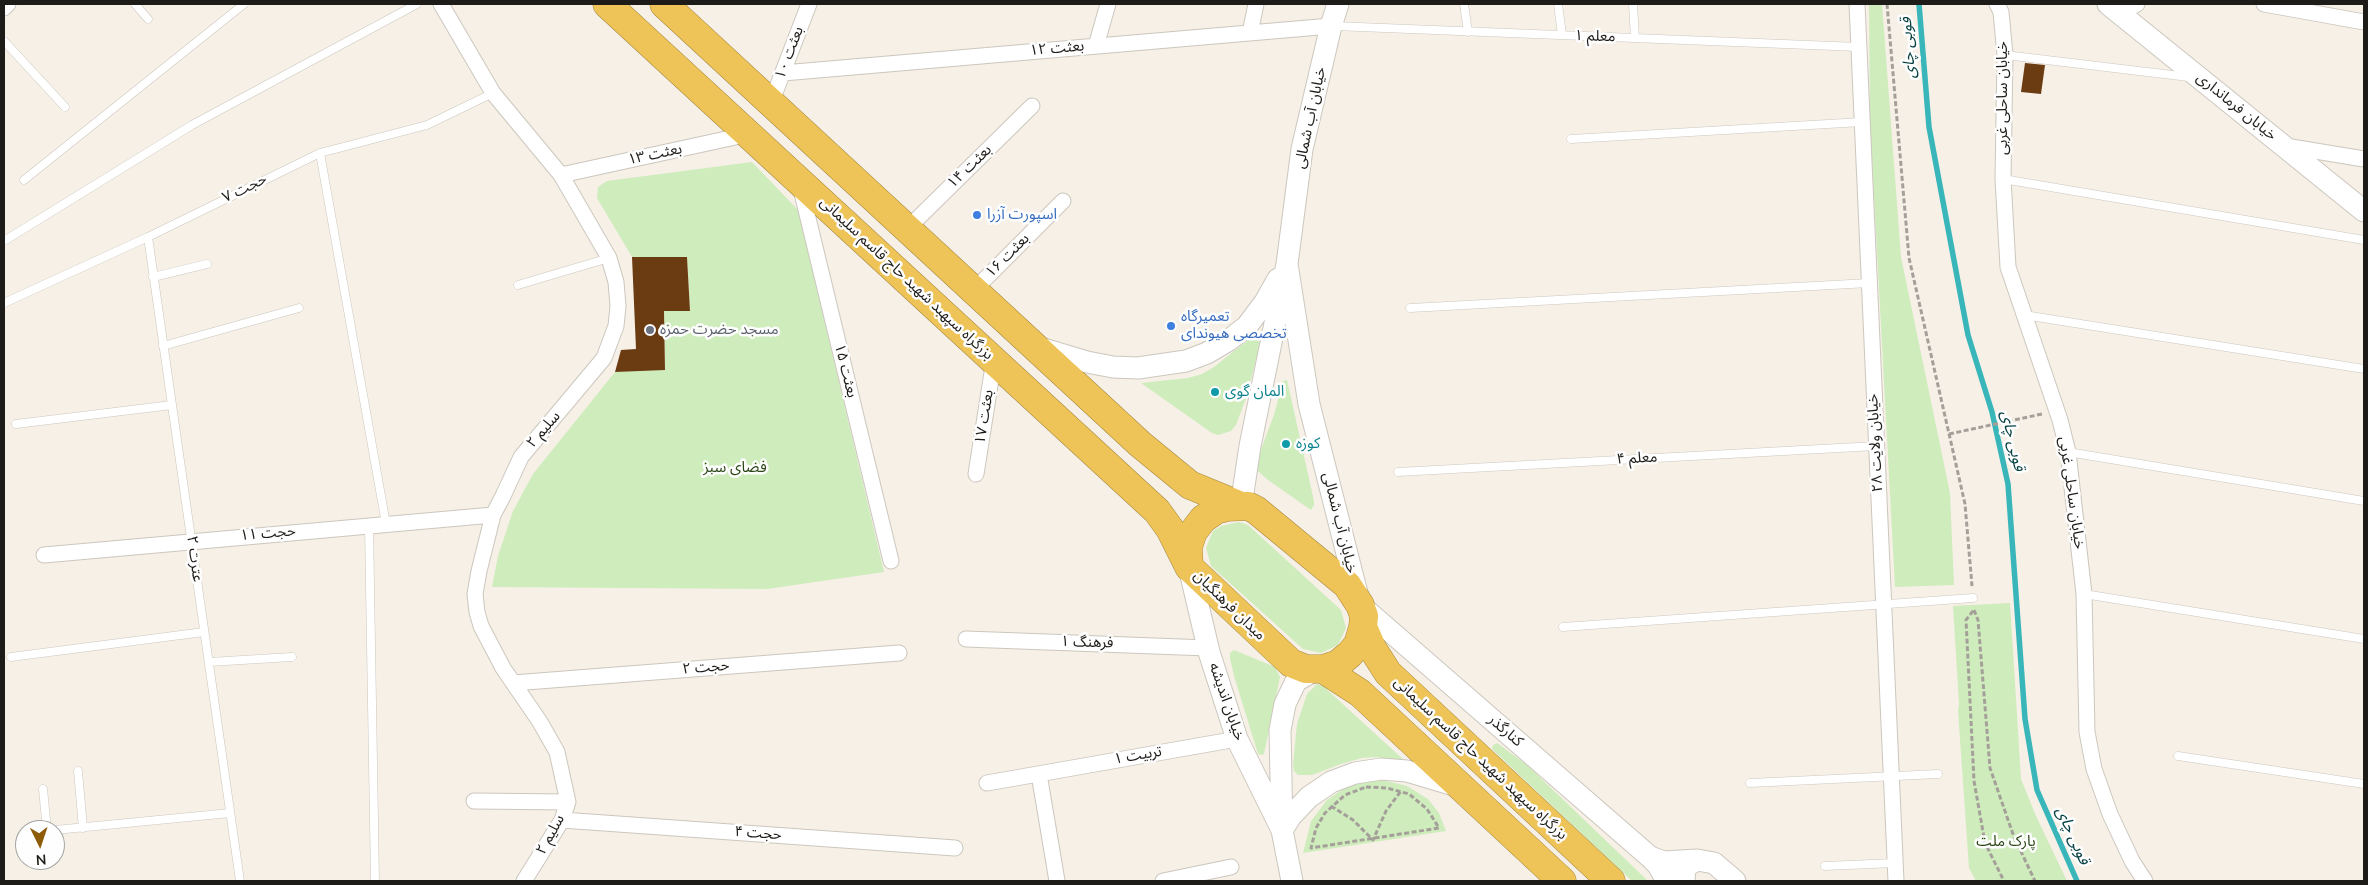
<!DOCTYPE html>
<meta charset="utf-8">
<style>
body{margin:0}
#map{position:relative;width:2368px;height:885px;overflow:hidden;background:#f6f0e7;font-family:"Nunito Sans",sans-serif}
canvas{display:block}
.frame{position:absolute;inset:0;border:5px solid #1e1c19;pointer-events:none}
.north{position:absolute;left:15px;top:820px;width:50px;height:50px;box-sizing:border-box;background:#fefefe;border:1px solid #a4a4a2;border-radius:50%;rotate:176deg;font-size:14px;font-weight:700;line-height:20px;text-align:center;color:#1e1c19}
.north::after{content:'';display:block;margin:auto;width:18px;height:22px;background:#8e5b09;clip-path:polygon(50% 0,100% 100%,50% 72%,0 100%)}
</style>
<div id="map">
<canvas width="2368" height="885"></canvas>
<div class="frame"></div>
<div class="north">N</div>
</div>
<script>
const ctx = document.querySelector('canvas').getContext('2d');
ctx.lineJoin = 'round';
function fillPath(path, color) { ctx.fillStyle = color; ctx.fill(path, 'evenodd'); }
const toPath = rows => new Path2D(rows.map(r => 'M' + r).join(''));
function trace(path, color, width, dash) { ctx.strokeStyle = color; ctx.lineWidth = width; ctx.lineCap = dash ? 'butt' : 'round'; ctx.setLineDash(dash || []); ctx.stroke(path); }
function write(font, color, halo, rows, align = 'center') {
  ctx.font = font + ' "Nunito Sans","Noto Sans Arabic",sans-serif'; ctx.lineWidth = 5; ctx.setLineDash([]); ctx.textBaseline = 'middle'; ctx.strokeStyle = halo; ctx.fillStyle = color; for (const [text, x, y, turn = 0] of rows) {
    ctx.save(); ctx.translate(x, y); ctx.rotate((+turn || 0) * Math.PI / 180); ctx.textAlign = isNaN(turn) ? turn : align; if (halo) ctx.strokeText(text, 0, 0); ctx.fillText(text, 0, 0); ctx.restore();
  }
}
const green = toPath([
 [1869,4,1882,4,1901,257,1950,493,1954,585,1895,587,1870,121],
 [752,162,798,210,884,572,767,589,492,587,498,556,513,511,533,474,615,372,665,369,664,311,690,311,687,257,632,257,597,198,598,187,607,181],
 [1257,333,1261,341,1246,398,1236,425,1231,431,1218,435,1212,433,1141,383,1188,378,1202,374,1214,367],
 [1287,380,1314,501,1314,505,1311,510,1268,480,1258,471,1256,463,1274,415,1283,381],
 [1239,522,1248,525,1341,610,1346,628,1338,645,1321,653,1303,649,1211,566,1206,548,1213,531,1221,526],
 [2010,603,2021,779,2036,816,2067,881,1976,881,1969,868,1958,711,1959,704,1953,606],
 [1234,650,1275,667,1280,677,1264,754,1261,755,1258,754,1234,676,1230,658,1230,653],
 [1317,684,1323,686,1405,761,1376,757,1362,758,1341,764,1312,775,1298,775,1294,771,1293,764,1297,724,1307,694],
 [1497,743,1527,765,1648,881,1632,881,1492,749,1493,745],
 [1382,780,1407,786,1428,799,1439,813,1446,831,1303,853,1311,821,1327,800,1348,786,1365,781]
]);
const stream = toPath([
 [1919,4,1929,127,1968,335,1992,412,2008,484,2025,719,2037,790,2077,881]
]);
const building = toPath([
 [2025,63,2045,65,2041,94,2021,92],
 [632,257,687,257,690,311,664,311,665,370,615,372,621,350,636,349]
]);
const path = toPath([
 [1887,4,1909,258,1965,504,1972,586],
 [1949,434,2042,414],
 [1974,610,1978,620,1990,768,2014,837,2035,881],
 [1973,611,1966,620,1974,781,1985,843,2004,881],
 [1366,787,1387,788,1409,794,1427,809,1439,828,1311,848,1316,828,1325,813,1345,795,1366,787],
 [1331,806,1353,820,1373,840,1386,811,1401,791]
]);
const lane = toPath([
 [135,4,148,19],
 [1464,4,1468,32],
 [1558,4,1562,35],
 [1633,4,1635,38],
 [1334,26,1859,47],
 [4,41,65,107],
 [2005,55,2189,77],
 [1571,139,1862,122],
 [320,153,386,524],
 [2003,179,2364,240],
 [24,180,244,4],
 [148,237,240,881],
 [4,241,192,125,417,4],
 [153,277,207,264],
 [518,285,609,258],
 [4,303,148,237,320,153,427,125,493,93],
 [1410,308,1869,283],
 [2024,315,2364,369],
 [163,346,299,308],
 [16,424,172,405],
 [2068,452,2364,501],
 [1398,472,1876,446],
 [369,526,375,881],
 [2084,594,2364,639],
 [1563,627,1973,598],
 [11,657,204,632],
 [209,662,292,657],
 [2178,756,2364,784],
 [78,771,83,828],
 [1750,783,1938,774],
 [43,789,47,830],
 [55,830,230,813],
 [1825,866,1895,863]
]);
const street = toPath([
 [441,4,493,93,561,175,609,258,616,282,618,306,616,326,604,358,521,457,503,496,493,515,479,571,475,594,477,612,481,626,503,668,540,722,557,752,568,802,562,820,524,881],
 [1857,4,1896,881],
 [1997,4,2001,12,2005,55,2003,179,2008,267,2060,420,2068,452,2084,594,2087,732,2094,769,2110,814,2132,861,2145,881],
 [2264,4,2364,22],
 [4,8,8,4],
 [2120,14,2137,4],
 [1250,33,1256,4],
 [1096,46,1108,4],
 [783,73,1331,26],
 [771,103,809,4],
 [2285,146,2364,159],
 [561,175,749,134],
 [800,185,891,561],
 [907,229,1032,106],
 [974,290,1063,201],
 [976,474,994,360],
 [44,555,493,515],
 [966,639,1208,648],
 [513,683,899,653],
 [1039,774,1057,881],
 [987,783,1237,739],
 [474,801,568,802],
 [562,820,955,848],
 [1163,881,1231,867]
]);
const secondary = toPath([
 [2108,4,2364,211],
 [1287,264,1309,404,1360,605,1650,857,1658,865,1667,881],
 [1037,347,1087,362,1113,367,1138,368,1186,361,1207,353,1229,340,1247,326,1265,302,1278,279],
 [1241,506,1250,446,1287,264,1302,149,1331,26,1338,4],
 [1189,567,1209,652,1237,739,1282,830],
 [1282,830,1291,816,1309,797,1331,782,1355,773,1381,769,1407,771,1457,786],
 [1650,857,1664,862,1697,860,1714,863,1735,881],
 [1292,881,1282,830,1280,730,1285,704,1296,681,1317,669],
 [1684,881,1685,869,1688,865,1697,860]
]);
const highway = toPath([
 [607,4,1157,511,1170,529,1189,567],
 [664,4,1140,444,1190,485,1241,506],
 [1363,627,1358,644,1350,654,1338,664,1323,669,1306,669,1291,663,1189,567,1188,547,1193,532,1203,519,1216,510,1228,507,1248,506,1256,510,1347,585,1360,605,1364,616,1363,627,1372,648,1388,673,1611,881],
 [1323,669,1360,693,1562,881]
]);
const markers = [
 [977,215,5,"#3f7fe0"],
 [1171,326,5,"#3f7fe0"],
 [650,330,5,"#6b7280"],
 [1215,392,5,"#0f9aa8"],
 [1286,444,5,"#0f9aa8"]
];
const streetNames = [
 ["معلم ۱",1595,37,2],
 ["بعثت ۱۲",1057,49,-5],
 ["بعثت ۱۰",790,53,-69],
 ["خیابان ساحلی غربی",2003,98,-90],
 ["خیابان فرمانداری",2236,107,39],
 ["خیابان آب شمالی",1311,118,-78],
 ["بعثت ۱۳",655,155,-12],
 ["بعثت ۱۴",970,167,-44],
 ["حجت ۷",245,189,-26],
 ["بعثت ۱۶",1008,256,-45],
 ["بزرگراه سپهبد شهید حاج قاسم سلیمانی",906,279,43],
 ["بعثت ۱۵",845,371,76],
 ["بعثت ۱۷",985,417,-81],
 ["سلیم ۲",544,430,-49],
 ["خیابان ولایت ۲۸",1876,443,-93],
 ["معلم ۴",1637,459,-3],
 ["خیابان ساحلی غربی",2071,493,82],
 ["خیابان آب شمالی",1339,523,76],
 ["حجت ۱۱",268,534,-5],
 ["عترت ۲",194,559,82],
 ["میدان فرهنگیان",1229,606,44],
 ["فرهنگ ۱",1087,643,2],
 ["حجت ۲",706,668,-5],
 ["خیابان اندیشه",1226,702,71],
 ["کنارگذر",1505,731,41],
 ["تربیت ۱",1138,756,-10],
 ["بزرگراه سپهبد شهید حاج قاسم سلیمانی",1480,759,43],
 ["حجت ۴",758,834,4],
 ["سلیم ۲",551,835,-61]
];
const shopNames = [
 ["اسپورت آزرا",987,215],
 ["تعمیرگاه",1181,317],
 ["تخصصی هیوندای",1181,334]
];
const worshipNames = [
 ["مسجد حضرت حمزه",660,330]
];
const cultureNames = [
 ["المان گوی",1225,392],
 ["کوزه",1296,444]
];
const parkNames = [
 ["فضای سبز",735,468],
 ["پارک ملت",2006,842]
];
const waterNames = [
 ["قوبی چای",1909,48,-94],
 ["قوبی چای",2012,441,77],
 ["قوبی چای",2072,836,66]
];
fillPath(green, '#cfecbc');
trace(stream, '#38b6ba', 5.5);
fillPath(building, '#6b3b12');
trace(lane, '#ccc7be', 9);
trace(street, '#ccc7be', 17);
trace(secondary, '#ccc7be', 23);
trace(highway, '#a58941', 29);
trace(path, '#a4a099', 3, [5, 2.5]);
trace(lane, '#fff', 8);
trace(street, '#fff', 15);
trace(secondary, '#fff', 21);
trace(highway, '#eec357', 28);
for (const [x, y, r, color] of markers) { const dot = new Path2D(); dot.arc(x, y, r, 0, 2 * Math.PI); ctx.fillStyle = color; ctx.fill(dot); trace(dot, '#fefefe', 2); }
write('15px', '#1e1c19', '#fefefe', streetNames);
write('15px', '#366cbe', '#fefefe', shopNames, 'left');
write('15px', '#5b616d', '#fefefe', worshipNames, 'left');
write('15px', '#0d838f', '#fefefe', cultureNames, 'left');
write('15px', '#2b4615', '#fefefe', parkNames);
write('italic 16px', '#043f41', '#fefefe', waterNames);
</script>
